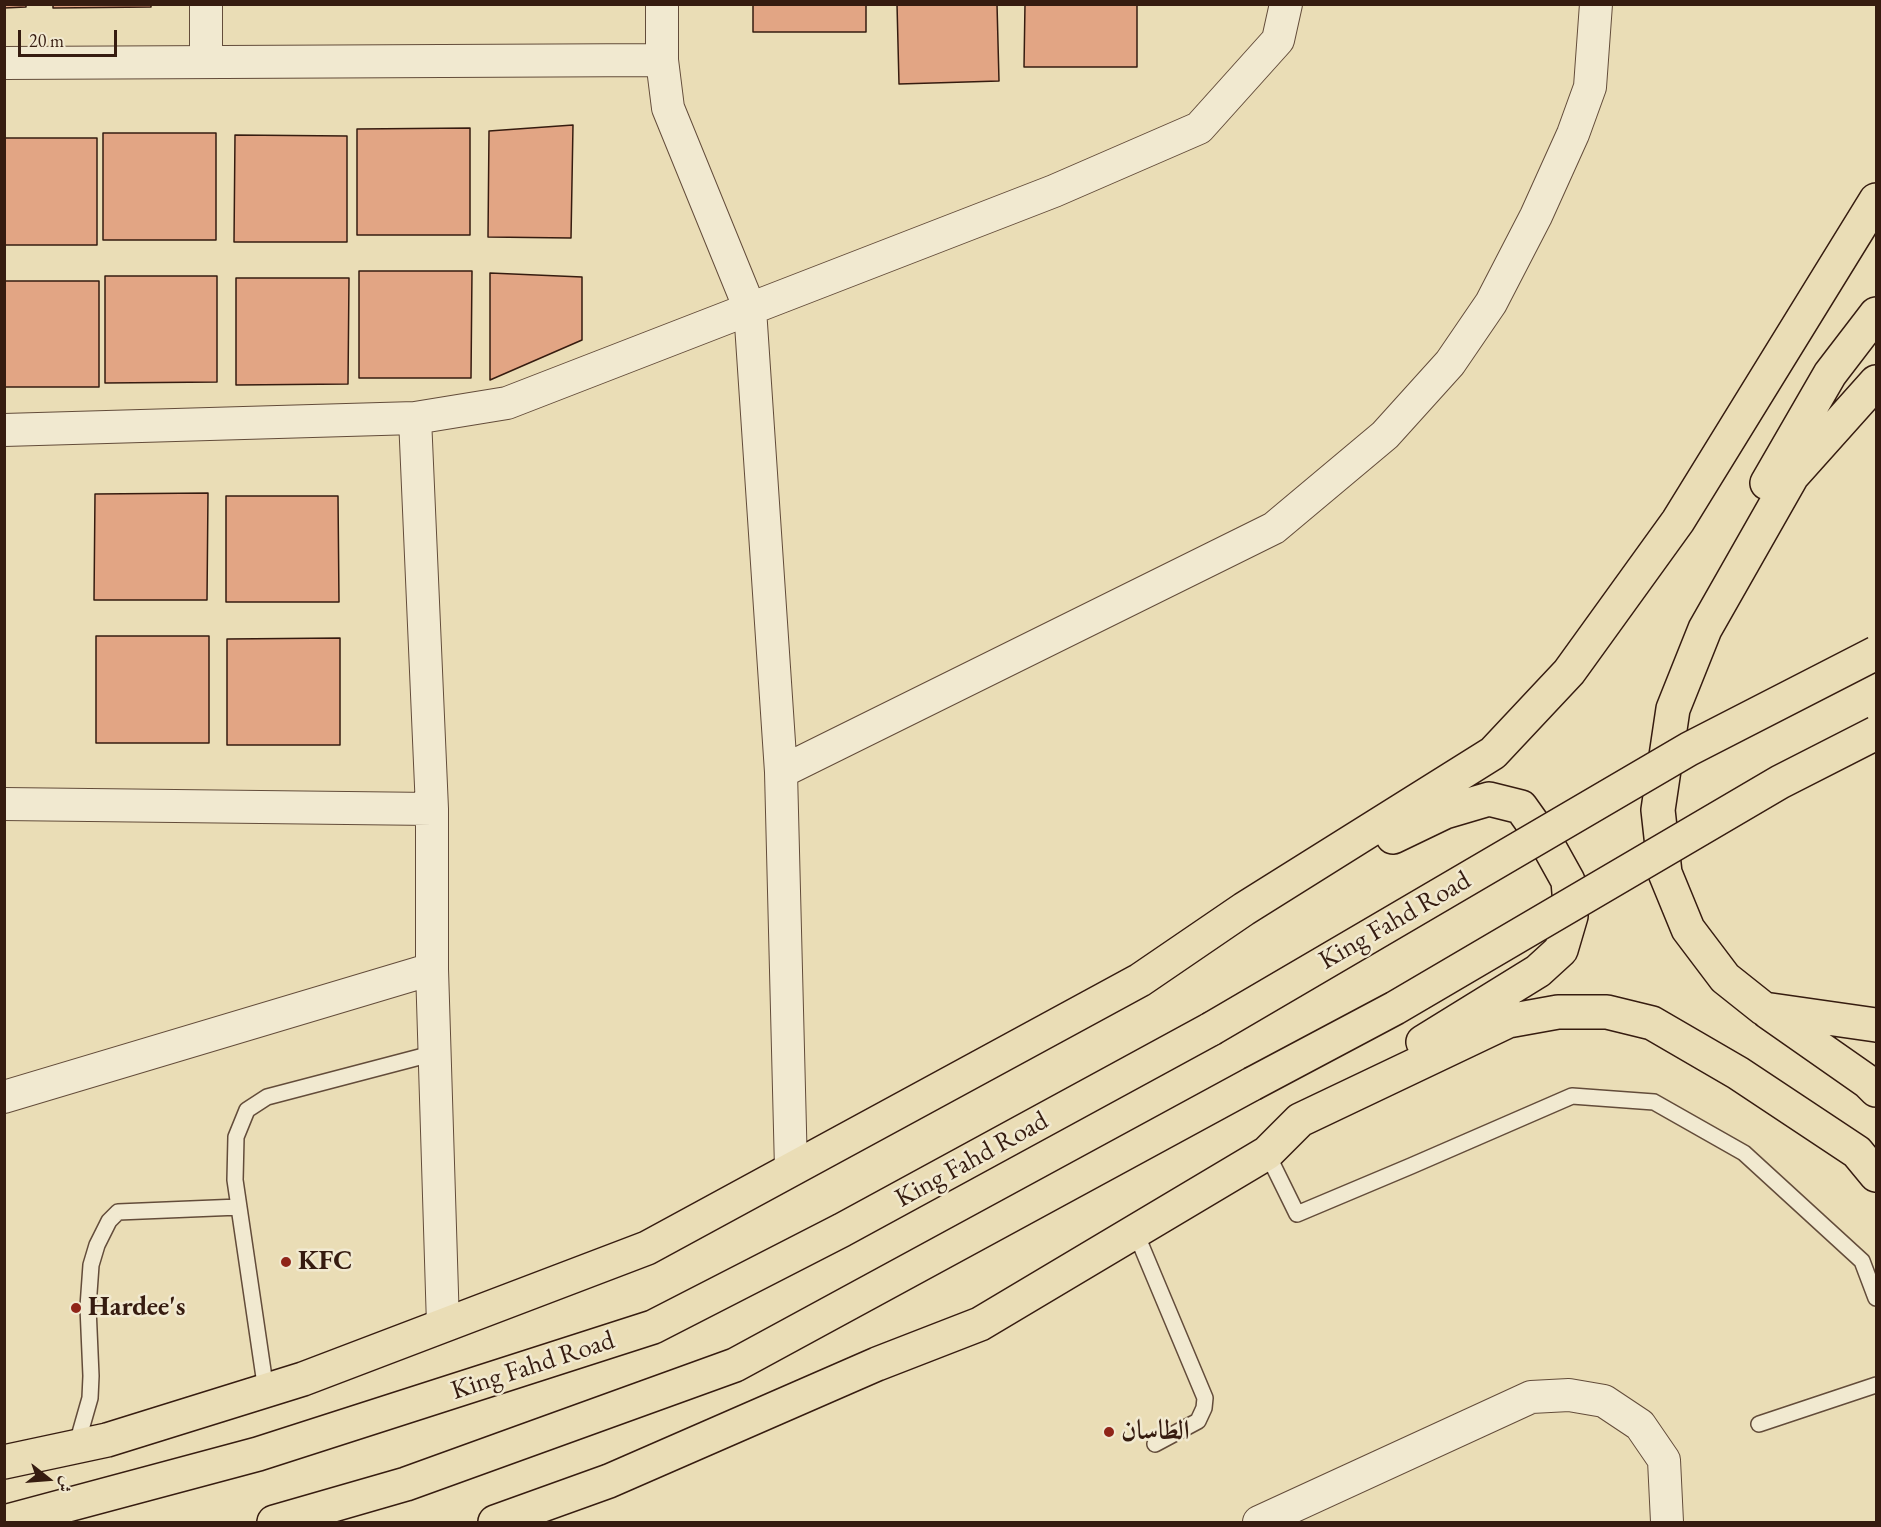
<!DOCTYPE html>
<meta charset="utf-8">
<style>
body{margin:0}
#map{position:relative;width:1881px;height:1527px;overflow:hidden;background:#eaddb6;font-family:"EB Garamond",Amiri,serif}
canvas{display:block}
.frame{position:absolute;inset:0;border:6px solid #361c10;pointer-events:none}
.north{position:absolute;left:18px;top:1449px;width:60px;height:60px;-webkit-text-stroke:4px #f1e9d0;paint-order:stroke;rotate:107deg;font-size:16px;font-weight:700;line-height:24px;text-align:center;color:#361c10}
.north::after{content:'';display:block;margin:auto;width:21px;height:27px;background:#361c10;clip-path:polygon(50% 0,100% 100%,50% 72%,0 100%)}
.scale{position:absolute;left:18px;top:30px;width:99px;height:27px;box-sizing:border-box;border:3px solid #361c10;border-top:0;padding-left:8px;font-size:18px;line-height:21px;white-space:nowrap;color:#361c10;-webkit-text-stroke:4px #f1e9d0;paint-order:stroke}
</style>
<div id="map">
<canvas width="1881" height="1527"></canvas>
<div class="frame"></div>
<div class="north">ش</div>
<div class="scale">20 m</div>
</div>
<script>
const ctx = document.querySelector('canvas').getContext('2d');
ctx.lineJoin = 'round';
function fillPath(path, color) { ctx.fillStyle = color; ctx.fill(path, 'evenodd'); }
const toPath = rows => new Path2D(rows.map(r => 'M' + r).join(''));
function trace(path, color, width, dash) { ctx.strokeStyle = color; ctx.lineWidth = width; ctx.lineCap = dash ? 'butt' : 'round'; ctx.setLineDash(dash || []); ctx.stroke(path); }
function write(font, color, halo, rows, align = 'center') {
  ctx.font = font + ' "EB Garamond",Amiri,serif'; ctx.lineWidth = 5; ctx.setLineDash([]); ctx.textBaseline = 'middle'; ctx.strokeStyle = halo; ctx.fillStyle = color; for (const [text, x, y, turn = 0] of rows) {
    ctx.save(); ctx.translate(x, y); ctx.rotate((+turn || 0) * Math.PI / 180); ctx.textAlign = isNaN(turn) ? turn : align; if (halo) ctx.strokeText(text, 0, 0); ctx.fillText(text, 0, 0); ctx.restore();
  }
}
const building = toPath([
 [4,4,26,4,26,7,4,8,4,4],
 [53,4,151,4,151,7,53,8,53,4],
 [753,4,866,4,866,32,753,32,753,4],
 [897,4,997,4,999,81,899,84,897,4],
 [1025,4,1137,4,1137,67,1024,67,1025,4],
 [573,125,571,238,488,237,489,131,573,125],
 [470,128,470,235,357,235,357,129,470,128],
 [103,133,216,133,216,240,103,240,103,133],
 [235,135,347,136,347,242,234,242,235,135],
 [4,138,97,138,97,245,4,245,4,138],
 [359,271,472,271,471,378,359,378,359,271],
 [490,273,582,277,582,340,490,380,490,273],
 [105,276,217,276,217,382,105,383,105,276],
 [236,278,349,278,348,384,236,385,236,278],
 [4,281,99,281,99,387,4,387,4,281],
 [208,493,207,600,94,600,95,494,208,493],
 [226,496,338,496,339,602,226,602,226,496],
 [96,636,209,636,209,743,96,743,96,636],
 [340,638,340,745,227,745,227,639,340,638]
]);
const lane = toPath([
 [1267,1153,1297,1214,1411,1166,1572,1096,1654,1102,1744,1153,1862,1261,1876,1298],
 [1135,1231,1205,1398,1204,1408,1198,1421,1155,1444],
 [266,1391,235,1180,236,1137,247,1110,267,1097,435,1053],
 [1759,1424,1876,1385],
 [76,1447,90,1398,91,1376,88,1307,91,1265,97,1245,109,1221,118,1212,239,1207]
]);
const street = toPath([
 [206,4,206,62],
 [662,4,662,60,668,108,750,309,781,772,791,1169],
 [4,63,662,60],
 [415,418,432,809,432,969,443,1325],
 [4,430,415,418,507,403,1054,191,1199,128,1278,40,1286,4],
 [781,772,1274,528,1385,435,1450,363,1491,303,1536,216,1573,134,1590,87,1596,4],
 [4,804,432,809],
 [4,1097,432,969],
 [1259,1522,1531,1397,1569,1395,1604,1401,1640,1425,1664,1460,1667,1522]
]);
const primary = toPath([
 [1876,382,1792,476,1705,629,1673,709,1658,810,1665,873,1688,929,1725,978,1764,1009,1876,1025],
 [1767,483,1830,374,1876,314],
 [1393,837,1445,812,1489,799,1521,807,1548,845,1568,881,1571,916,1561,950,1538,971,1423,1042],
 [1768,1012,1868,1082,1876,1090],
 [4,1462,107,1440,303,1379,647,1248,1140,980,1244,909,1493,753,1569,672,1678,521,1876,200],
 [495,1522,609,1481,877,1364,980,1324,1267,1153,1300,1120,1508,1021,1558,1012,1607,1012,1652,1023,1738,1073,1857,1152,1876,1175]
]);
const highway = toPath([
 [4,1522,258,1454,653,1327,842,1230,1211,1029],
 [274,1522,406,1484,735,1365,1252,1084]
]);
const highwayBridge = toPath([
 [1211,1029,1689,749,1876,653],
 [1252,1084,1395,1008,1780,782,1876,733]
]);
const markers = [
 [286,1262,6,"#8f2418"],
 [76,1308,6,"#8f2418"],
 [1109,1432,6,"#8f2418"]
];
const streetNames = [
 ["King Fahd Road",1395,921,-30],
 ["King Fahd Road",972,1160,-29],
 ["King Fahd Road",533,1366,-18]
];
const poiNames = [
 ["KFC",298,1262],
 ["Hardee's",88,1308],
 ["الطاسان",1121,1432]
];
fillPath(building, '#e2a584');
trace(building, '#361c10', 1.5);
trace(lane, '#634c3a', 18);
trace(street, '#634c3a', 34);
trace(primary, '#361c10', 36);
trace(highway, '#361c10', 36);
trace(lane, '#f1e9d0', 15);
trace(street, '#f1e9d0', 32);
trace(primary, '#eaddb6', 33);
trace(highway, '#eaddb6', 33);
trace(highwayBridge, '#361c10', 36, []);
trace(highwayBridge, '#eaddb6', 33);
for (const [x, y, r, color] of markers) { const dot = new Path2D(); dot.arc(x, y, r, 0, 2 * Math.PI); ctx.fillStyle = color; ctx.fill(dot); trace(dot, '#f1e9d0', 2); }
write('27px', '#361c10', '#f1e9d0', streetNames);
write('bold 27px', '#361c10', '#f1e9d0', poiNames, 'left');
</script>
